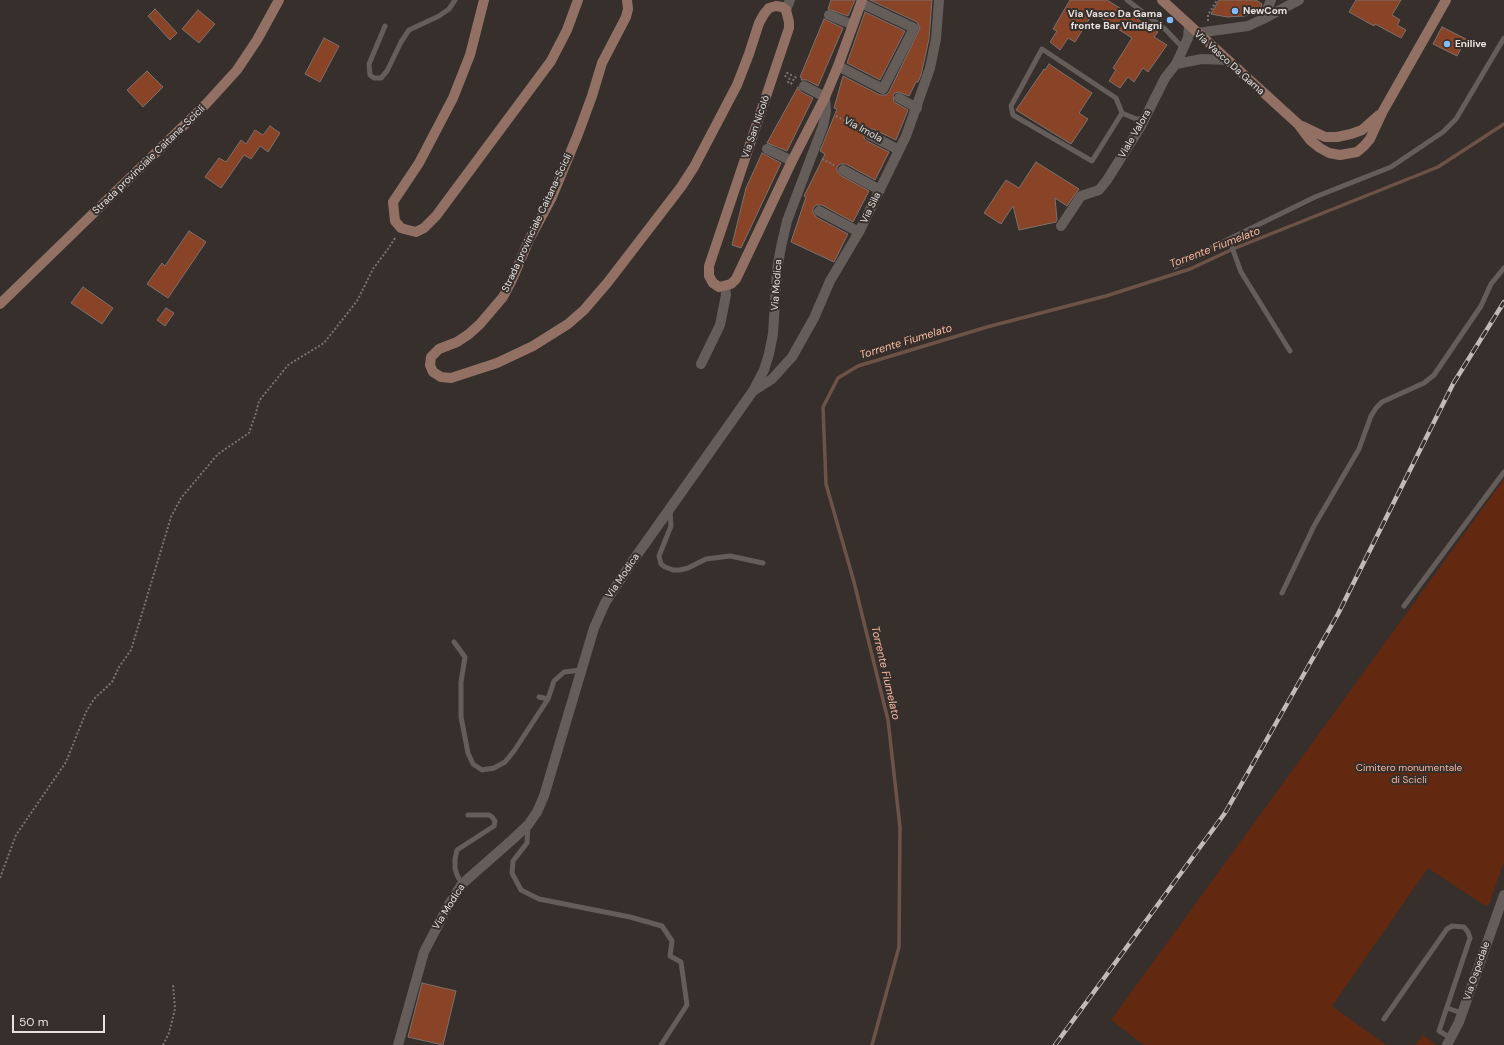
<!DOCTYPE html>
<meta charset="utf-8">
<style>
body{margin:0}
#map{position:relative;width:1504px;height:1045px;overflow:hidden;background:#362f2c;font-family:"DM Sans",sans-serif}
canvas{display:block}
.scale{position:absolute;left:12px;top:1015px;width:93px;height:18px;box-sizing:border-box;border:2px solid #e5e1df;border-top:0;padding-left:5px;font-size:12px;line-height:14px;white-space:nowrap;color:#e5e1df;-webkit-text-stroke:3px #362f2c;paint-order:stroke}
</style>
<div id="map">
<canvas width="1504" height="1045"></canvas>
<div class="scale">50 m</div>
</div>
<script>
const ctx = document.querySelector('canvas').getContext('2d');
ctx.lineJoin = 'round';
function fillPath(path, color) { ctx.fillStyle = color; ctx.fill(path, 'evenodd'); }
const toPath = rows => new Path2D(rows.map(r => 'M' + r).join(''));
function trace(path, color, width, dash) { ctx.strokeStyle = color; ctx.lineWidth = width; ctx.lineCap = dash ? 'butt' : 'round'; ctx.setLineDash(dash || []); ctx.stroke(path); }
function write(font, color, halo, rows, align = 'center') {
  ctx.font = font + ' "DM Sans",sans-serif'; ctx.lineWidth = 4; ctx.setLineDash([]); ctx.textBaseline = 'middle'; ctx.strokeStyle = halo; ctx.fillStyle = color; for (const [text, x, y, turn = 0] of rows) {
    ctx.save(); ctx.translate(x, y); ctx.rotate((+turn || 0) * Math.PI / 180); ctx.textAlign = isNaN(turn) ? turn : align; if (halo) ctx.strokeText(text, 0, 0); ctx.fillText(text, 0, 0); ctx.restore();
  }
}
const green = toPath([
 [1504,479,1504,861,1489,905,1484,905,1428,868,1332,1006,1386,1045,1144,1045,1111,1020],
 [1423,1035,1436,1045,1415,1045]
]);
const stream = toPath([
 [872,1045,899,947,900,827,888,720,854,582,826,484,823,407,838,378,858,366,987,327,1106,296,1190,269,1233,249,1438,167,1504,124]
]);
const building = toPath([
 [831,0,855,0,848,16,828,9,831,0],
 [870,0,932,0,929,39,921,75,918,82,916,82,909,96,899,92,895,93,893,95,894,102,908,110,896,140,873,129,867,129,864,132,864,138,867,141,889,152,875,180,846,164,840,164,837,167,837,171,840,175,869,191,853,222,822,205,816,205,813,208,813,212,816,217,848,234,834,262,791,242,806,197,804,196,825,154,820,151,837,109,834,108,843,76,880,95,886,95,889,92,920,28,917,22,870,0],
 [1070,0,1107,0,1158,32,1154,37,1167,45,1148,72,1143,68,1134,82,1128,77,1120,88,1109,81,1116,70,1113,68,1132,38,1093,13,1075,42,1068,38,1060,50,1050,42,1057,31,1053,29,1070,0],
 [1219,0,1256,0,1262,4,1259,13,1244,16,1227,17,1211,14,1219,0],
 [1356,0,1401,0,1392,15,1400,20,1397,25,1406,30,1401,38,1375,24,1374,26,1349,12,1356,0],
 [155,9,177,33,170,40,148,16,155,9],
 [198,10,215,24,199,43,182,29,198,10],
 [865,12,905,31,880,80,847,63,865,12],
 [824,19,843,28,818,86,807,80,801,80,802,78,800,77,824,19],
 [1442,27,1466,39,1457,56,1433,44,1442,27],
 [324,38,339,46,320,82,305,74,324,38],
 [1049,64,1092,93,1079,113,1088,119,1071,144,1016,110,1044,69,1045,70,1049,64],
 [147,71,163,87,143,107,127,90,147,71],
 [798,87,801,92,813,98,787,151,767,143,798,87],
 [270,126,280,133,268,152,260,146,251,159,244,155,221,188,205,177,219,158,226,162,241,140,246,144,255,130,263,135,270,126],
 [762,153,781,163,741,248,732,245,746,188,762,153],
 [1036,162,1079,189,1067,206,1055,198,1057,220,1056,222,1019,230,1013,206,1001,224,984,213,1006,180,1019,188,1036,162],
 [189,231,206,242,168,298,147,284,162,263,165,266,189,231],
 [83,287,113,308,102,324,71,303,83,287],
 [166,308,174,313,165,326,157,320,166,308],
 [422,983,456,991,443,1045,408,1037,422,983]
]);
const path = toPath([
 [1208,21,1208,15,1217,0],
 [785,77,787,73,791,75,788,82,791,84,795,77,798,79],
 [836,116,860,129],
 [822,159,834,165],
 [0,878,16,835,66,762,86,712,94,699,112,682,119,667,131,650,171,517,181,498,218,454,249,433,256,413,259,401,288,365,324,343,357,301,373,269,388,249,395,238],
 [163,1045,169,1033,175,1009,173,984]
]);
const service = toPath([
 [1127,0,1165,29,1183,48],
 [385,26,369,64,370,75,374,78,381,78,387,71,401,42,409,30,439,16,449,9,455,0],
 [1122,113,1092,161,1013,115,1011,106,1042,49,1116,98,1122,113,1136,119,1144,119],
 [1229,239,1241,272,1290,351],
 [1175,267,1229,239,1315,197,1391,167,1443,132,1456,119,1504,38],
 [670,511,671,526,659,556,661,564,665,567,673,570,680,570,688,568,706,559,730,556,763,563],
 [1282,593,1314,526,1359,449,1371,416,1376,408,1382,402,1424,383,1434,375,1481,306,1491,284,1504,268],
 [1404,606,1504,472],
 [454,642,465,657,461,682,461,717,468,753,473,764,482,770,494,768,505,762,514,751,548,699],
 [539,697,548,699,554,681,564,672,581,670],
 [528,826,527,843,513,861,512,873,521,890,539,899,630,917,662,926,672,941,670,956,681,962,687,1005,661,1045],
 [462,884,457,875,455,868,455,859,457,850,494,826,495,821,492,817,489,815,468,815],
 [1447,1008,1462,1013],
 [1384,1019,1447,929,1452,926,1464,927,1468,932,1470,938,1439,1031,1451,1038]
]);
const minor = toPath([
 [786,10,790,0],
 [829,15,853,25],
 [1263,19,1271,0],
 [1197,33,1248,26,1263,19,1299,0],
 [1176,64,1202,59,1227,60],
 [838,66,883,89,914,28,861,3],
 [804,86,825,97],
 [899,98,917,108],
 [870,135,899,150],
 [767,149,792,161],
 [843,170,880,190],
 [819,211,859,232],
 [1061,226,1081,196,1099,190,1107,180,1141,126,1165,78,1176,64,1188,38,1189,26],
 [701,364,720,325,726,295,725,286],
 [753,391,772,379,792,357,814,318,830,281,859,232,906,136,930,68,936,39,939,0]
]);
const tertiary = toPath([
 [398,1045,424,952,448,906,462,884,512,840,528,825,537,812,544,796,594,628,605,603,632,562,753,391,764,370,769,354,773,334,777,270,781,247,787,221,823,126,826,111,825,97],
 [1447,1045,1459,1022,1504,895]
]);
const secondary = toPath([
 [484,0,470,55,453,98,419,163,393,202,395,221,401,228,408,230,416,232,424,228,436,216,551,61,567,30,578,0],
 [627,0,628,9,626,17,602,63,592,96,578,134,551,199,529,240,511,282,503,297,480,324,469,334,457,342,439,349,431,357,430,365,433,372,441,377,451,378,497,363,533,346,568,324,584,310,608,282,681,187,694,167,737,85,749,54,759,23,764,14,769,8,776,6,782,7,786,10,789,22,789,28,709,266,709,276,713,283,719,287,731,284,736,279,792,161,825,97,838,66,862,0],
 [1162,0,1298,124,1310,140,1320,148,1329,153,1340,155,1357,152,1364,146,1370,139,1383,111,1446,0],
 [1302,126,1325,137,1337,137,1351,134,1362,130,1379,115],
 [0,304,206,104,237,70,257,40,279,0]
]);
const rail = toPath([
 [1055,1045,1225,813,1338,614,1453,384,1504,302]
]);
const markers = [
 [1235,11,4,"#84bcfb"],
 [1170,20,4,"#84bcfb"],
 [1447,44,4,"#84bcfb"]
];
const poiNames = [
 ["NewCom",1243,11],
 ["Via Vasco Da Gama",1162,14,"right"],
 ["fronte Bar Vindigni",1162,26,"right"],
 ["Enilive",1455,44]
];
const streetNames = [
 ["Via Vasco Da Gama",1229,63,42],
 ["Via San Nicolò",756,127,-71],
 ["Via Imola",863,130,28],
 ["Viale Valora",1135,134,-60],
 ["Strada provinciale Caitana-Scicli",149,160,-44],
 ["Via Sila",871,208,-64],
 ["Strada provinciale Caitana-Scicli",537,223,-65],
 ["Via Modica",777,285,-86],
 ["Via Modica",623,576,-56],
 ["Via Modica",449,907,-58],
 ["Via Ospedale",1477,971,-71]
];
const parkNames = [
 ["Cimitero monumentale",1409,768],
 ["di Scicli",1409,780]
];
const waterNames = [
 ["Torrente Fiumelato",1215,248,-21],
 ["Torrente Fiumelato",906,342,-17],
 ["Torrente Fiumelato",885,673,77]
];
fillPath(green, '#622910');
trace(stream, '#6d5247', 3.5);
fillPath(building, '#894326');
trace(building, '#7a716e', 1);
trace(path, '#797371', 2, [2, 2]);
trace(service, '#655d5a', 5);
trace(minor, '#655d5a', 10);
trace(tertiary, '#655d5a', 10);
trace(secondary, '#927164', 10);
trace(rail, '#c0bbb9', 4.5);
trace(rail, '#362f2c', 3, [9]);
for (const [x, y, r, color] of markers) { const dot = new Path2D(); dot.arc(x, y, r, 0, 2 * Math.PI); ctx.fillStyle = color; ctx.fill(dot); trace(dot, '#362f2c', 1.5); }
write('bold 10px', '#e5e1df', '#362f2c', poiNames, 'left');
write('10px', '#e5e1df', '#362f2c', streetNames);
write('10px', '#f4b59d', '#362f2c', parkNames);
write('italic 11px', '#f9baa2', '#362f2c', waterNames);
</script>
